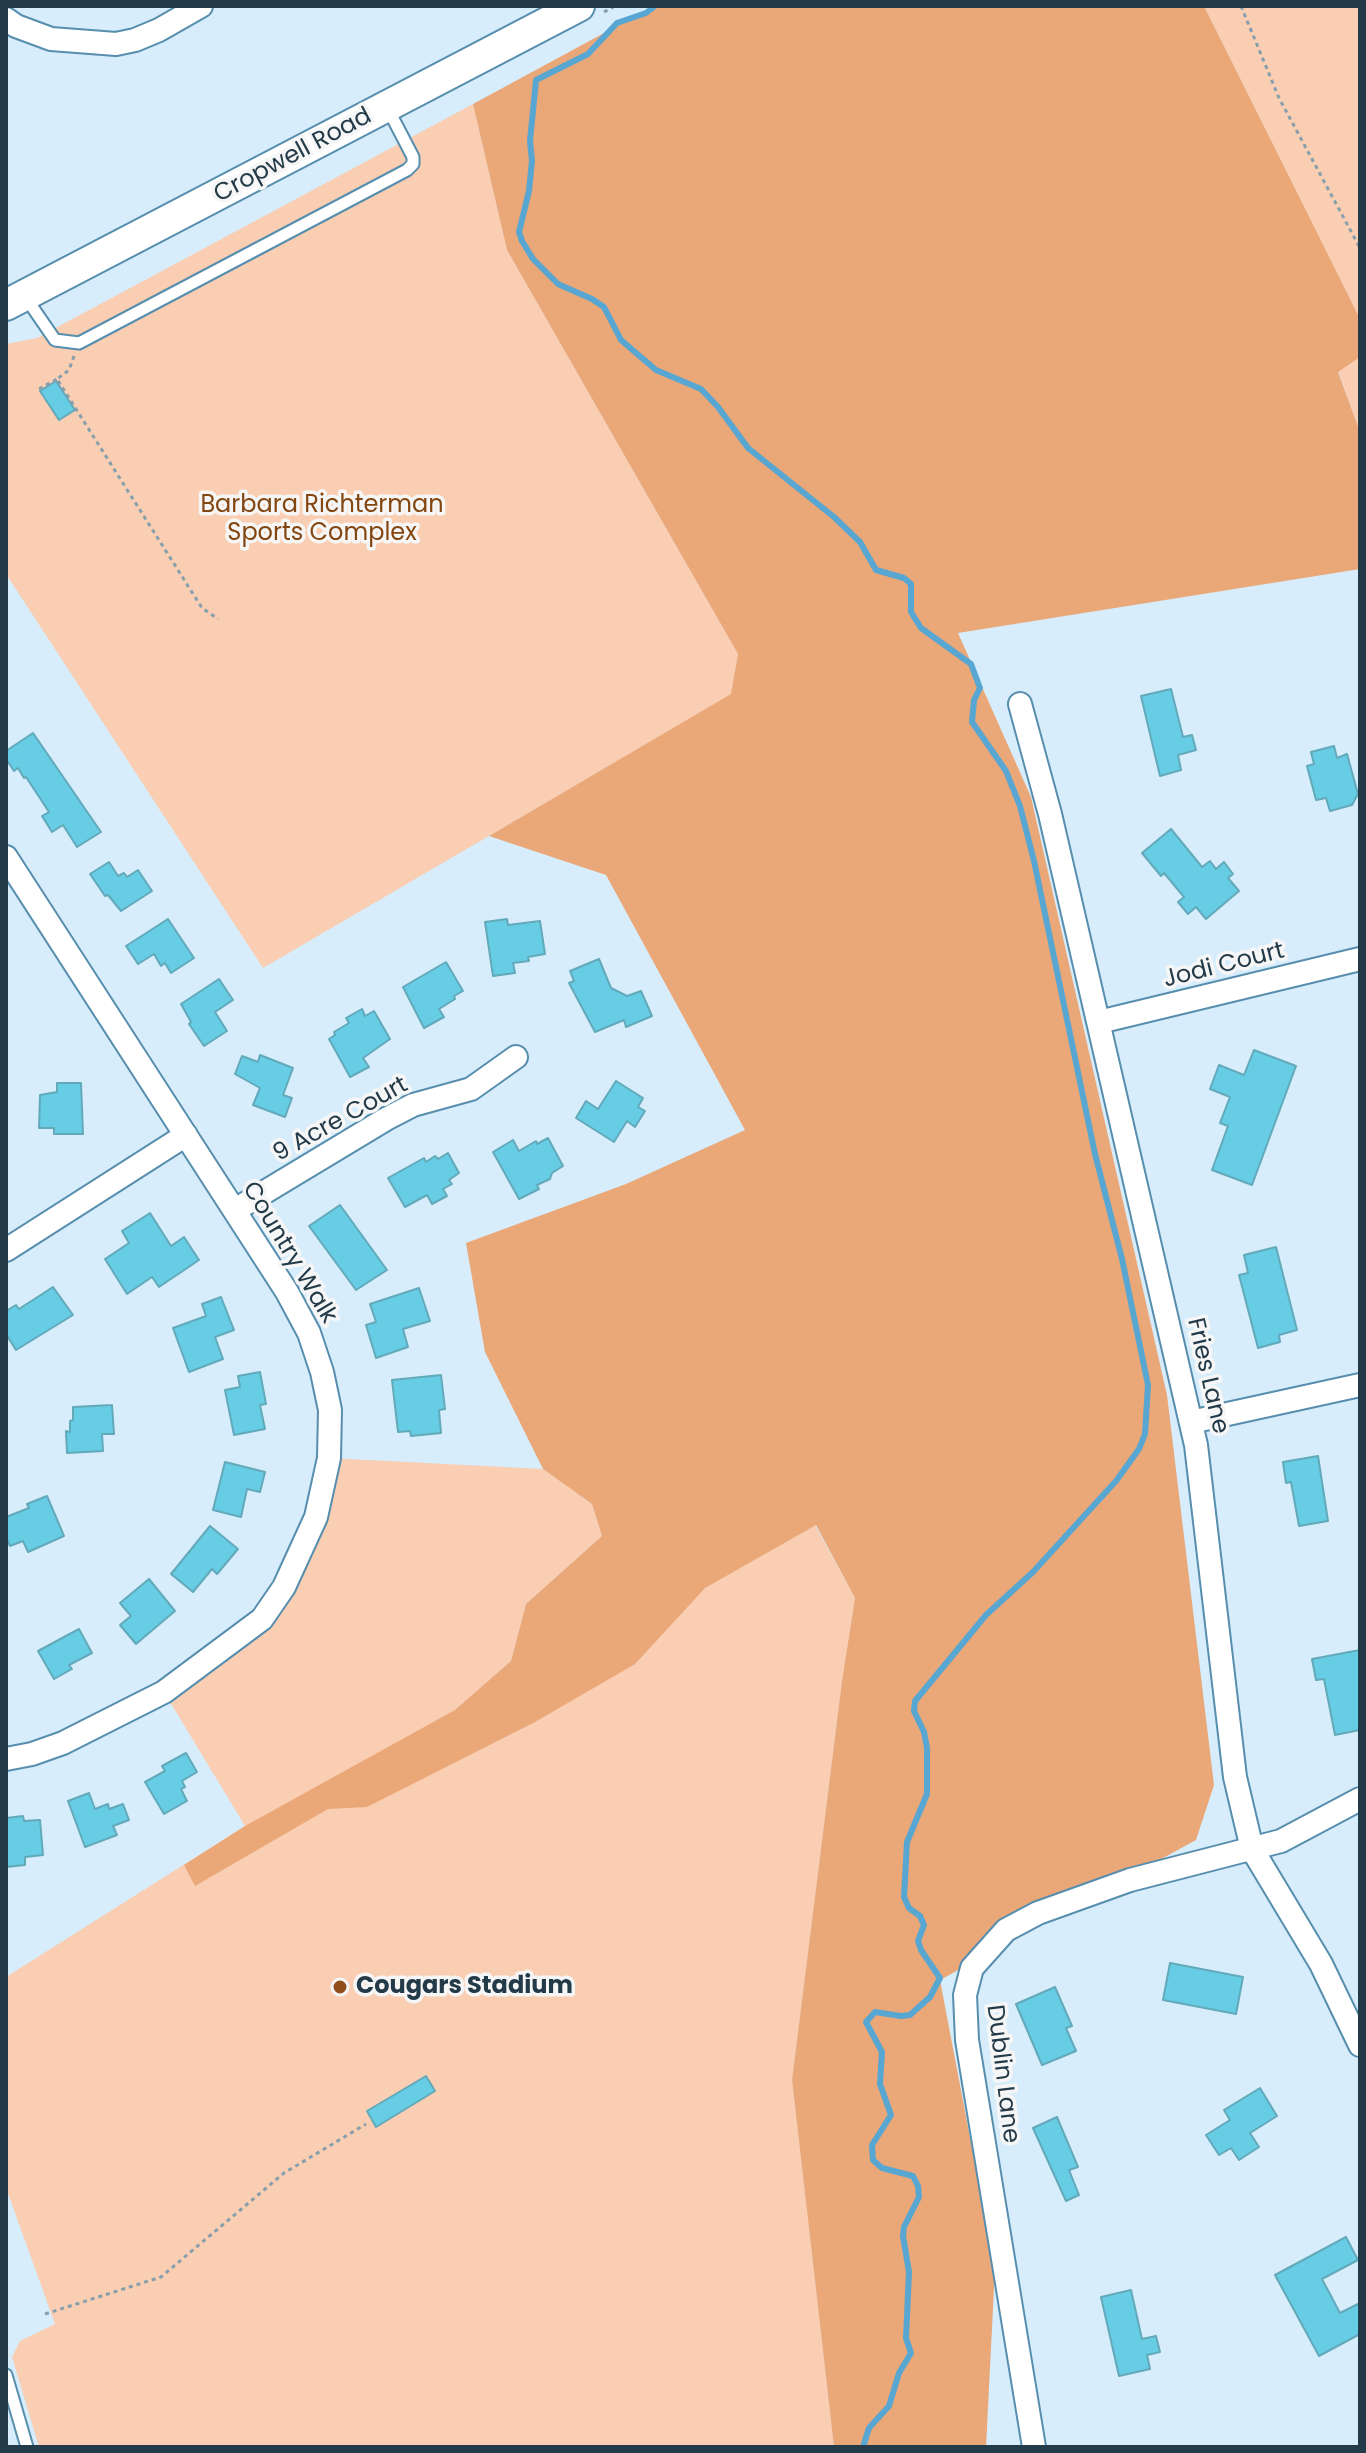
<!DOCTYPE html>
<style>
body{margin:0}
#map{position:relative;width:1366px;height:2453px;overflow:hidden;background:#d7edfb;font-family:Poppins,sans-serif}
canvas{display:block}
.frame{position:absolute;inset:0;border:8px solid #233a48;pointer-events:none}
</style>
<div id="map">
<canvas width="1366" height="2453"></canvas>
<div class="frame"></div>
</div>
<script>
const ctx = document.querySelector('canvas').getContext('2d');
ctx.lineJoin = 'round';
function fillPath(path, color) { ctx.fillStyle = color; ctx.fill(path, 'evenodd'); }
const toPath = rows => new Path2D(rows.map(r => 'M' + r).join(''));
function trace(path, color, width, dash) { ctx.strokeStyle = color; ctx.lineWidth = width; ctx.lineCap = dash ? 'butt' : 'round'; ctx.setLineDash(dash || []); ctx.stroke(path); }
function write(font, color, halo, rows, align = 'center') {
  ctx.font = font + ' Poppins,sans-serif'; ctx.lineWidth = 7; ctx.setLineDash([]); ctx.textBaseline = 'middle'; ctx.strokeStyle = halo; ctx.fillStyle = color; for (const [text, x, y, turn = 0] of rows) {
    ctx.save(); ctx.translate(x, y); ctx.rotate((+turn || 0) * Math.PI / 180); ctx.textAlign = isNaN(turn) ? turn : align; if (halo) ctx.strokeText(text, 0, 0); ctx.fillText(text, 0, 0); ctx.restore();
  }
}
const green = toPath([
 [1204,6,1360,6,1360,319,1340,280],
 [473,104,507,250,738,654,732,694,263,968,6,574,6,344,37,338],
 [1360,357,1360,432,1338,371],
 [329,1458,543,1469,592,1504,602,1536,526,1604,511,1661,459,1707,815,1525,855,1598,842,1681,792,2080,834,2447,39,2447,12,2357,20,2341,55,2324,6,2188,6,1977,245,1826,164,1692,263,1619]
]);
const forest = toPath([
 [654,6,1204,6,1360,319,1360,357,1338,372,1360,432,1360,569,958,633,1031,797,1167,1395,1214,1785,1196,1840,940,1980,995,2269,986,2447,834,2447,792,2080,842,1681,855,1598,816,1525,705,1588,635,1664,535,1722,367,1807,328,1809,195,1886,184,1865,245,1826,455,1710,511,1661,526,1604,602,1536,592,1504,543,1469,485,1352,466,1243,626,1184,745,1130,606,875,489,836,731,694,738,654,507,250,473,104]
]);
const stream = toPath([
 [655,6,646,13,617,23,588,54,536,80,530,141,532,161,529,191,519,232,522,241,533,259,558,284,592,299,604,307,621,340,656,370,701,389,718,407,748,448,834,517,860,542,876,570,904,578,911,584,911,612,921,628,971,664,980,688,974,700,972,722,1006,771,1020,806,1034,861,1095,1154,1122,1259,1148,1385,1145,1434,1139,1449,1116,1481,1033,1572,986,1615,915,1701,914,1711,924,1732,927,1748,927,1794,907,1842,904,1897,909,1908,920,1916,924,1925,918,1941,921,1950,940,1978,930,1997,910,2015,901,2016,875,2012,866,2022,882,2052,880,2084,891,2115,872,2145,873,2160,882,2168,913,2176,918,2186,919,2197,904,2227,903,2236,909,2272,906,2338,911,2353,899,2373,889,2406,869,2428,863,2447]
]);
const building = toPath([
 [56,381,75,410,59,420,40,391,56,381],
 [1171,689,1183,737,1192,735,1196,750,1178,755,1181,770,1160,776,1141,696,1171,689],
 [33,733,101,832,77,847,63,825,52,832,42,816,49,812,26,777,24,778,18,768,14,771,6,759,6,751,33,733],
 [1334,746,1337,758,1347,754,1358,794,1352,805,1330,811,1326,798,1316,800,1307,766,1314,764,1311,752,1334,746],
 [1171,829,1202,867,1210,861,1216,869,1224,862,1233,874,1228,878,1239,891,1206,919,1196,907,1188,914,1178,902,1184,897,1164,873,1161,876,1142,853,1171,829],
 [109,862,118,876,124,873,127,877,138,870,152,891,121,911,108,895,105,896,90,874,109,862],
 [168,919,194,958,171,973,165,963,161,966,154,954,138,964,126,946,168,919],
 [507,919,508,925,540,921,545,954,528,957,529,961,513,963,515,973,493,976,485,922,507,919],
 [599,959,611,988,627,996,641,991,652,1016,626,1027,624,1020,595,1032,569,983,574,981,570,971,599,959],
 [446,962,463,991,454,996,455,999,439,1009,444,1017,424,1028,403,987,446,962],
 [219,979,233,1000,215,1012,227,1031,204,1046,189,1024,191,1022,181,1004,219,979],
 [362,1009,365,1016,374,1011,390,1039,363,1058,369,1067,350,1077,329,1039,335,1035,334,1032,349,1023,346,1018,362,1009],
 [1254,1050,1296,1066,1252,1185,1212,1170,1228,1126,1220,1123,1230,1097,1210,1089,1219,1065,1244,1075,1254,1050],
 [260,1055,293,1068,283,1095,292,1098,285,1117,253,1105,260,1088,235,1074,242,1056,258,1062,260,1055],
 [616,1081,643,1098,638,1107,645,1111,635,1127,627,1121,614,1142,576,1118,586,1101,598,1109,616,1081],
 [57,1083,81,1083,83,1134,54,1134,54,1128,39,1128,40,1095,57,1092,57,1083],
 [548,1138,563,1166,552,1173,550,1179,537,1185,539,1189,519,1199,493,1152,513,1140,519,1151,536,1141,537,1144,548,1138],
 [448,1153,459,1173,449,1180,452,1184,443,1189,447,1196,432,1204,427,1195,405,1207,388,1178,424,1158,426,1162,435,1156,438,1159,448,1153],
 [340,1205,387,1270,356,1290,309,1226,340,1205],
 [150,1213,171,1246,184,1237,199,1260,159,1287,152,1277,127,1294,105,1259,129,1243,122,1231,150,1213],
 [1276,1247,1297,1330,1279,1335,1280,1342,1258,1348,1239,1275,1248,1273,1244,1255,1276,1247],
 [53,1287,73,1315,16,1350,6,1334,6,1311,16,1305,19,1309,53,1287],
 [419,1288,430,1321,403,1329,408,1347,376,1358,366,1325,376,1322,370,1304,419,1288],
 [221,1297,234,1330,215,1337,223,1359,189,1372,173,1328,206,1316,202,1304,221,1297],
 [260,1372,266,1404,260,1405,265,1429,234,1435,225,1390,240,1387,238,1376,260,1372],
 [441,1375,445,1409,439,1410,441,1433,411,1436,410,1431,398,1432,392,1380,441,1375],
 [112,1405,114,1434,102,1434,103,1451,67,1453,66,1431,70,1432,70,1421,73,1420,73,1407,112,1405],
 [1318,1456,1328,1521,1299,1526,1291,1482,1286,1483,1283,1462,1318,1456],
 [225,1462,265,1472,260,1492,247,1489,241,1517,213,1510,225,1462],
 [47,1496,64,1536,28,1552,23,1541,10,1546,6,1537,6,1517,29,1508,27,1504,47,1496],
 [210,1526,238,1549,217,1574,212,1569,193,1592,171,1574,210,1526],
 [149,1579,175,1611,136,1644,120,1625,131,1616,120,1603,149,1579],
 [79,1629,92,1653,69,1665,72,1669,54,1679,38,1651,79,1629],
 [1360,1650,1360,1730,1335,1735,1324,1679,1316,1680,1312,1659,1360,1650],
 [186,1753,197,1772,182,1781,185,1787,181,1789,187,1801,164,1814,145,1782,165,1771,162,1766,186,1753],
 [89,1793,95,1809,108,1804,109,1809,123,1804,129,1820,113,1826,117,1835,85,1847,68,1801,89,1793],
 [23,1816,24,1821,40,1820,43,1855,25,1857,25,1865,6,1867,6,1818,23,1816],
 [1170,1963,1243,1977,1236,2014,1163,2000,1170,1963],
 [1055,1987,1072,2026,1066,2028,1076,2051,1042,2065,1016,2004,1055,1987],
 [426,2076,435,2091,376,2127,367,2111,426,2076],
 [1260,2088,1277,2116,1250,2133,1259,2147,1239,2160,1231,2148,1219,2155,1206,2135,1230,2120,1224,2110,1260,2088],
 [1057,2117,1078,2167,1069,2170,1079,2195,1066,2201,1033,2128,1057,2117],
 [1346,2237,1358,2260,1322,2279,1340,2313,1360,2303,1360,2334,1319,2356,1275,2275,1346,2237],
 [1131,2290,1142,2339,1156,2336,1160,2352,1147,2355,1150,2369,1119,2376,1101,2297,1131,2290]
]);
const path = toPath([
 [1241,6,1279,98,1360,248],
 [604,12,615,6],
 [74,356,69,370,57,379,202,608,218,619],
 [39,389,57,379],
 [45,2314,161,2277,284,2173,366,2124]
]);
const lane = toPath([
 [24,295,55,340,79,343,407,170,413,164,413,157,388,109],
 [6,2375,27,2447]
]);
const street = toPath([
 [6,19,16,26,51,39,116,44,135,40,159,30,201,6],
 [1020,704,1050,814,1196,1445,1235,1777,1252,1849,1321,1964,1360,2045],
 [6,857,287,1292,309,1333,322,1372,330,1410,329,1458,316,1517,284,1587,262,1619,164,1692,63,1743,32,1754,6,1759],
 [1099,1022,1360,959],
 [235,1210,386,1119,413,1105,471,1089,516,1057],
 [6,1250,186,1135],
 [1191,1422,1360,1385],
 [1034,2447,967,2040,965,1995,972,1968,1006,1930,1038,1913,1130,1880,1281,1841,1360,1799]
]);
const secondary = toPath([
 [6,305,579,6]
]);
const markers = [
 [340,1987,8,"#91501b"]
];
const streetNames = [
 ["Cropwell Road",293,156,-28],
 ["Jodi Court",1224,966,-14],
 ["9 Acre Court",341,1120,-29],
 ["Country Walk",289,1253,59],
 ["Fries Lane",1207,1376,77],
 ["Dublin Lane",1002,2074,83]
];
const parkNames = [
 ["Barbara Richterman",322,506],
 ["Sports Complex",322,534]
];
const poiNames = [
 ["Cougars Stadium",356,1987]
];
fillPath(green, '#f9ceb2');
fillPath(forest, '#eaa778');
trace(stream, '#58a6d2', 6);
fillPath(building, '#67cde5');
trace(building, '#62a9ba', 2);
trace(lane, '#578eae', 15);
trace(street, '#578eae', 26);
trace(secondary, '#578eae', 34);
trace(path, '#879eac', 3, [4, 4]);
trace(lane, '#fff', 11);
trace(street, '#fff', 22);
trace(secondary, '#fff', 30);
for (const [x, y, r, color] of markers) { const dot = new Path2D(); dot.arc(x, y, r, 0, 2 * Math.PI); ctx.fillStyle = color; ctx.fill(dot); trace(dot, '#f6f6f6', 3); }
write('24px', '#233a48', '#f6f6f6', streetNames);
write('24px', '#834610', '#f6f6f6', parkNames);
write('bold 24px', '#233a48', '#f6f6f6', poiNames, 'left');
</script>
